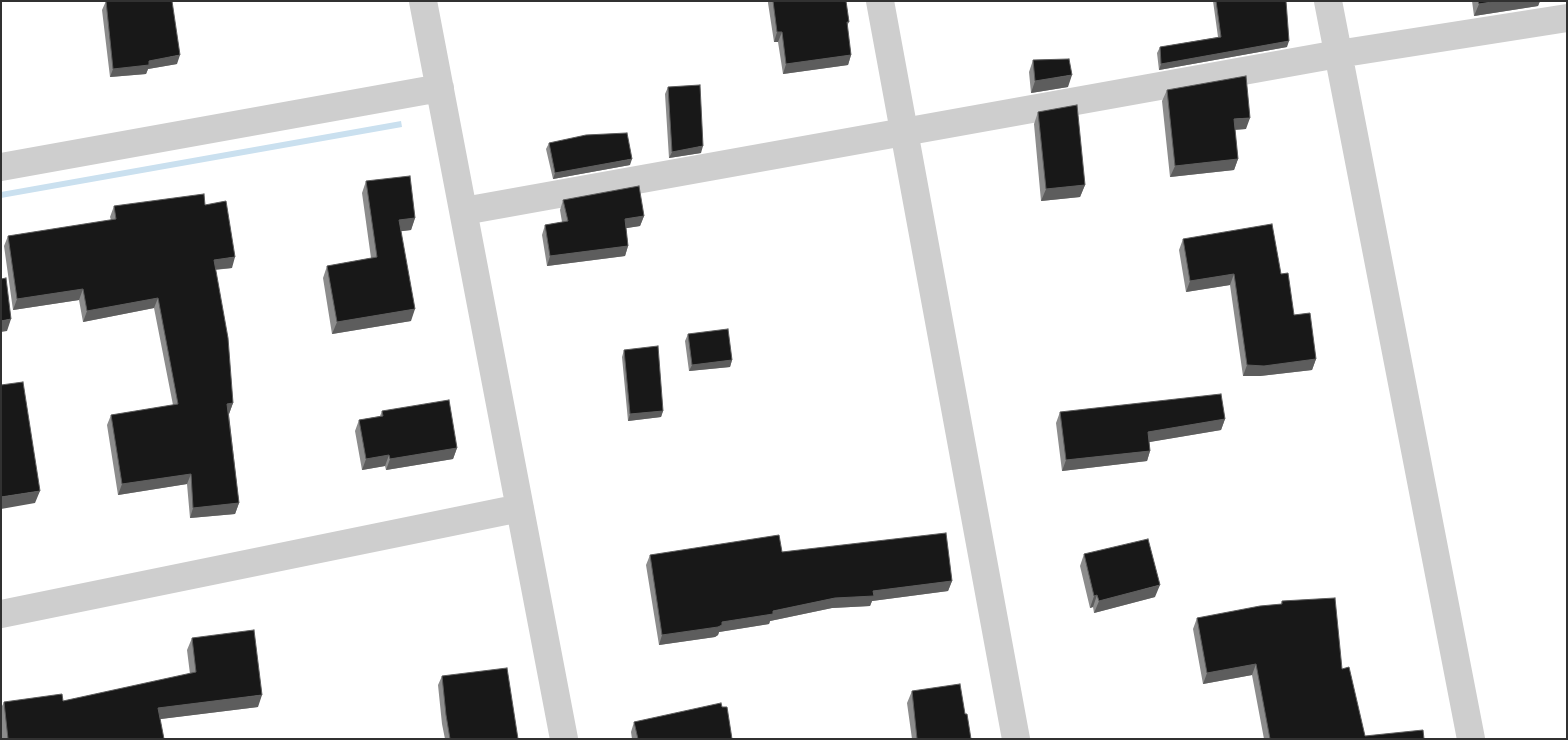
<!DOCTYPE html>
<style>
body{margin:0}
#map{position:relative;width:1568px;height:740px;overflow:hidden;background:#fff;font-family:Cabin,sans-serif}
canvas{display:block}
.frame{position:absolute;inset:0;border:2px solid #313131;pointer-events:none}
</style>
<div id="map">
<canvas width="1568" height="740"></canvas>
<div class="frame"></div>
</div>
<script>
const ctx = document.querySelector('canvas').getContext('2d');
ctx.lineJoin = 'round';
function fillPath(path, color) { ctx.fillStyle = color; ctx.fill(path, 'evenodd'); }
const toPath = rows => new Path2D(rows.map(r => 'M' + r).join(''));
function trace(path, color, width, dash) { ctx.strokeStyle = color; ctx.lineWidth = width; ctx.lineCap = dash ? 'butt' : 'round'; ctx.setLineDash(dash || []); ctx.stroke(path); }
const water = toPath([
 [401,121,402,127,1,198,1,192]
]);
const minor = toPath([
 [423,1,564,739],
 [880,1,1016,739],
 [1328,1,1471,739],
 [1,167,440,88],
 [464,211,1338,54,1567,18],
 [1,614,520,508]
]);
const wall = toPath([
 [106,1,177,64,148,69,146,74,110,77,102,10],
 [768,1,846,1,849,22,847,26,851,55,848,65,783,74,778,42,774,42,768,3],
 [1213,1,1286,1,1287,47,1159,70,1157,53,1160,47,1218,37],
 [1472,1,1540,1,1538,6,1474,16],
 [1033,60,1068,87,1031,93,1029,72],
 [668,87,701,153,669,158,665,94],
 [1167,90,1246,129,1235,130,1238,159,1234,170,1170,177,1162,101],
 [1038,112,1085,185,1080,197,1041,201,1034,124],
 [549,143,630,165,553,179,546,149],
 [366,181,415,218,411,230,401,231,411,321,332,334,323,278,327,266,371,258,362,193],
 [563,200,644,216,640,226,626,228,628,246,625,256,547,266,542,235,545,225,562,222,560,210],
 [205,205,232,268,215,270,233,403,229,414,239,503,235,514,190,518,187,484,118,495,107,425,111,415,173,405,154,308,83,322,79,300,13,310,4,246,8,236,111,220,110,217,114,206],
 [1183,239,1281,274,1294,315,1316,359,1312,370,1260,376,1243,376,1230,285,1186,292,1179,250],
 [688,334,732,360,730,367,689,371,685,341],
 [624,350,663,411,661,417,628,421,622,357],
 [382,411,457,448,453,459,386,470,385,466,362,470,355,431,359,420,380,416],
 [1060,412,1225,419,1221,430,1149,442,1150,451,1147,461,1062,471,1056,423],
 [782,552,952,581,948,591,872,601,870,606,832,608,770,621,769,624,719,632,718,635,715,637,659,645,646,565,650,555],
 [1084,554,1155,597,1094,613,1093,607,1090,608,1080,566],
 [1282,601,1342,669,1365,736,1424,739,1264,739,1252,675,1203,684,1193,629,1197,618,1281,604],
 [192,638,258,707,160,719,164,739,2,739,1,731,1,708,4,702,63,701,190,674,187,650],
 [442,676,518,739,445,739,442,724,438,685],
 [912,691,965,714,971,739,912,739,907,703],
 [722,707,732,739,632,739,631,732,634,722]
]);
const shadedWall = toPath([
 [1498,1,1540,1,1538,6,1474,16,1479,4],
 [777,32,782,32,778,42,774,42],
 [1289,41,1287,47,1159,70,1161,64],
 [180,55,177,64,148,69,146,74,110,77,113,69,149,61],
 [851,55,848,65,783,74,786,64],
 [1072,75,1068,87,1031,93,1035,81],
 [1250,118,1246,129,1229,130,1234,119],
 [703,146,701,153,669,158,672,152],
 [632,159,630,165,553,179,555,173],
 [1238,159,1234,170,1170,177,1175,166],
 [1085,185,1080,197,1041,201,1046,189],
 [644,216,640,226,621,229,625,219],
 [415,218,411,230,395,232,399,220],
 [628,246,625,256,547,266,550,256],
 [235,257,232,268,210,270,214,260],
 [1234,274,1230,285,1186,292,1190,281],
 [83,289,79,300,13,310,17,299],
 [158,298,154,308,83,322,87,311],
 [415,309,411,321,332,334,337,322],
 [11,319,7,331,1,332,1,321],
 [1316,359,1312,370,1260,376,1243,376,1247,365],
 [732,360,730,367,689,371,692,365],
 [233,403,229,414,224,414,227,404],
 [663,411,661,417,628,421,630,414],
 [1225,419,1221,430,1144,443,1148,432],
 [457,448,453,459,386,470,390,459],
 [1150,451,1147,461,1062,471,1066,460],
 [389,455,385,466,362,470,366,459],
 [191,474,187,484,118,495,122,484],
 [40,491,35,503,1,509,1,497],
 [239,503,235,514,190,518,193,508],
 [952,581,948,591,872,601,870,606,832,608,770,621,769,624,719,632,718,635,715,637,659,645,662,635,835,598,873,591],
 [1160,585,1155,597,1094,613,1099,601],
 [1097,595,1093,607,1090,608,1094,596],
 [1256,664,1252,675,1203,684,1207,673],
 [262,695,258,707,153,720,158,708]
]);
const building = toPath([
 [106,1,172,1,180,55,149,61,149,65,113,69,106,1],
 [773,1,846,1,849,22,847,22,851,55,786,64,782,32,777,32,773,1],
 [1216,1,1286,1,1289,41,1161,64,1160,47,1221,37,1216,1],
 [1478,1,1498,1,1479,4,1478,1],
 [1069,59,1072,75,1035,81,1033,60,1069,59],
 [1246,76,1250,118,1234,119,1238,159,1175,166,1167,90,1246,76],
 [700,85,703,146,672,152,668,87,700,85],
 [1077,105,1085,185,1046,189,1038,112,1077,105],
 [627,133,632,159,555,173,549,143,586,135,627,133],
 [410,176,415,218,399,220,415,309,337,322,327,266,377,257,366,181,410,176],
 [639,186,644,216,625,219,628,246,550,256,545,225,568,221,563,200,639,186],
 [204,194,205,205,226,201,235,257,214,260,228,338,233,403,227,404,239,503,193,508,191,474,122,484,111,415,178,404,158,298,87,311,83,289,17,299,8,236,116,219,114,206,204,194],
 [1272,224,1281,274,1288,273,1294,315,1310,313,1316,359,1264,366,1247,365,1234,274,1190,281,1183,239,1272,224],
 [6,278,11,319,1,321,1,279,6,278],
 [728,329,732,360,692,365,688,334,728,329],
 [658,346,663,411,630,414,624,350,658,346],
 [23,382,40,491,1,497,1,385,23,382],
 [1221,394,1225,419,1148,432,1150,451,1066,460,1060,412,1221,394],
 [449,400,457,448,390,459,389,455,366,459,359,420,383,416,382,411,449,400],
 [946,533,952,581,873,591,874,596,835,598,773,611,773,614,722,622,722,625,718,627,662,635,650,555,779,535,782,552,946,533],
 [1148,539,1160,585,1099,601,1097,595,1094,596,1084,554,1148,539],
 [1335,598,1342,669,1349,667,1365,736,1423,730,1424,739,1270,739,1256,664,1207,673,1197,618,1260,606,1282,604,1282,601,1335,598],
 [254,630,262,695,158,708,164,739,8,739,4,702,62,694,63,701,196,672,192,638,254,630],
 [507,668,518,739,450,739,446,715,442,676,507,668],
 [960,684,965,714,967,714,971,739,917,739,912,691,960,684],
 [721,703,722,707,727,707,732,739,638,739,634,722,721,703]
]);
fillPath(water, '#cae0ef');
trace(minor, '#cecece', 28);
fillPath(wall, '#8c8c8c');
fillPath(shadedWall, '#5d5d5d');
fillPath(building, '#181818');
trace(building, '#5d5d5d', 1);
</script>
